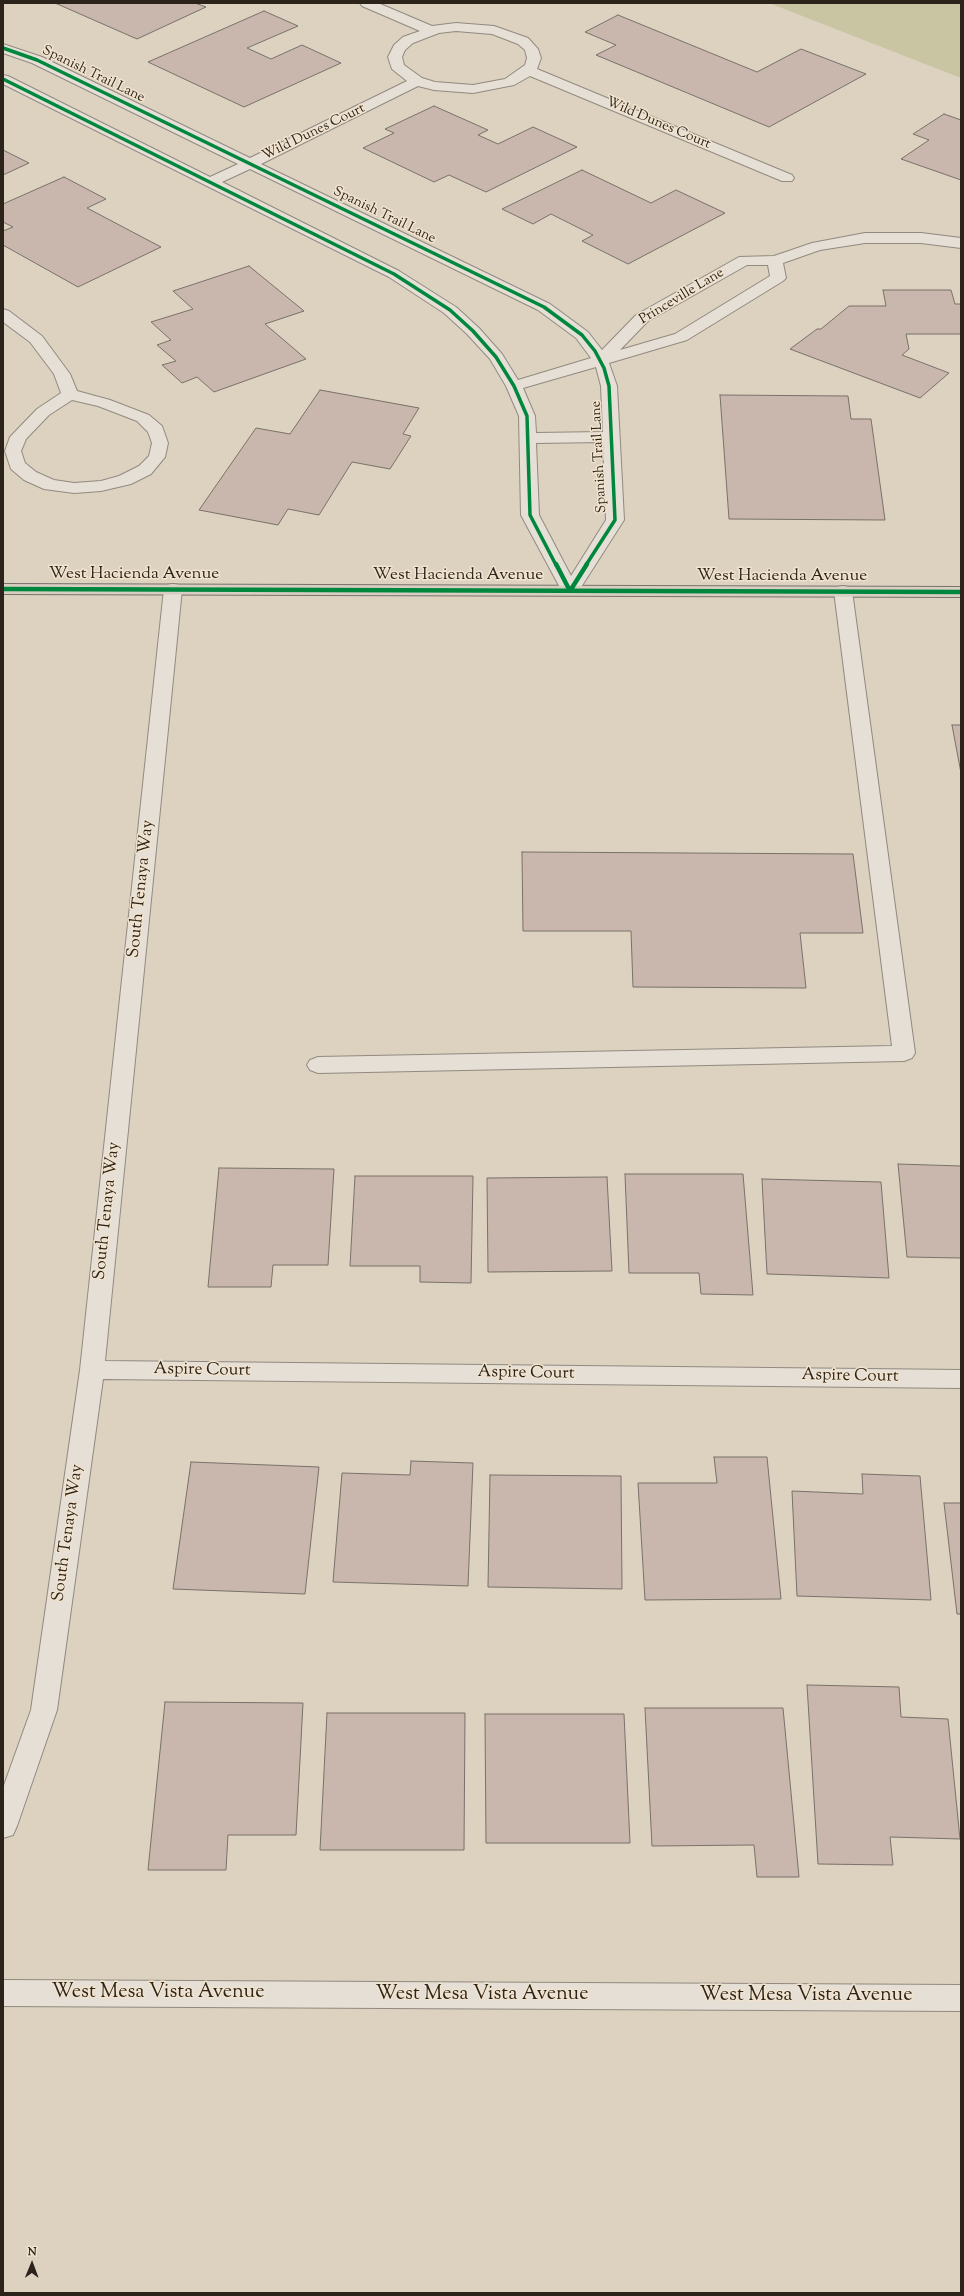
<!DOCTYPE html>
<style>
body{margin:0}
#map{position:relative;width:964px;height:2296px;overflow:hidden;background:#ddd1c0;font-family:"Sorts Mill Goudy",serif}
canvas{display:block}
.frame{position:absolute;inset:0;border:4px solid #2c241b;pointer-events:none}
.north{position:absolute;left:12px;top:2244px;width:40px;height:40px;-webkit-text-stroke:3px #f1e3ce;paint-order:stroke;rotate:1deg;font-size:11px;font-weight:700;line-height:16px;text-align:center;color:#2c241b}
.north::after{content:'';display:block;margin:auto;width:14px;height:18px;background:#2c241b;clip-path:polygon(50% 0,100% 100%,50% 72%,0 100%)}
</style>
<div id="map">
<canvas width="964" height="2296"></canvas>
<div class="frame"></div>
<div class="north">N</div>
</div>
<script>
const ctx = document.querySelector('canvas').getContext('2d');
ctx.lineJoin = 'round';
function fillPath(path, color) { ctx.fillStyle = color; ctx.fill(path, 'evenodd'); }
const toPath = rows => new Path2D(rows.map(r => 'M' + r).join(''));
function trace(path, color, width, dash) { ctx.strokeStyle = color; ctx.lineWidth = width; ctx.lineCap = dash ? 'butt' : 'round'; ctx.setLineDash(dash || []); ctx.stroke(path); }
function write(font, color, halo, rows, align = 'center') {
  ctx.font = font + ' "Sorts Mill Goudy",serif'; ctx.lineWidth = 3; ctx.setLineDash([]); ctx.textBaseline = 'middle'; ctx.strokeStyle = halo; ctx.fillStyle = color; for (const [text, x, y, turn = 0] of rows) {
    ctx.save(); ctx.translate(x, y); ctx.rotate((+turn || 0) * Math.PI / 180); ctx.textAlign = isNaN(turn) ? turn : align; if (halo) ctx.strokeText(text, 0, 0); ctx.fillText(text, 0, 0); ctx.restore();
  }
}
const green = toPath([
 [769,3,961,3,961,78]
]);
const building = toPath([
 [55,3,195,3,206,7,137,39,55,3],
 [264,11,298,26,247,48,271,59,302,45,341,63,244,107,148,62,264,11],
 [618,15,757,72,801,49,866,74,769,127,596,55,616,45,585,32,618,15],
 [434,106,488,130,478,135,498,144,533,127,577,147,486,192,449,175,434,182,363,148,394,133,385,129,434,106],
 [944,114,961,120,961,180,901,159,929,140,913,134,944,114],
 [3,150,29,163,3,175,3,150],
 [582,170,651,203,676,190,725,213,628,264,582,241,593,235,551,214,533,224,502,209,582,170],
 [64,177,106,199,87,208,161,247,78,287,3,245,3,231,13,227,3,222,3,204,64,177],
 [249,266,304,311,265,324,306,359,214,392,197,377,182,383,162,365,176,361,157,345,171,340,151,322,193,309,173,291,249,266],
 [883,290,951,290,955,304,961,304,961,334,906,334,909,349,902,355,949,373,920,398,790,349,817,329,821,329,849,306,886,306,883,290],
 [320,390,419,408,403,434,411,436,390,469,352,462,319,515,288,509,278,525,199,510,256,428,290,434,320,390],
 [720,395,848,396,851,419,871,419,885,520,729,519,720,395],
 [952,725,961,725,961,773,952,725],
 [522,852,853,854,863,933,800,933,806,988,633,987,631,931,523,931,522,852],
 [898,1164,961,1166,961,1258,907,1257,898,1164],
 [219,1168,334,1169,328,1265,273,1265,271,1287,208,1287,219,1168],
 [625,1174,743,1174,753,1295,701,1294,699,1273,629,1273,625,1174],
 [355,1176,473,1176,471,1283,420,1282,420,1266,350,1266,355,1176],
 [607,1177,612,1271,488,1272,487,1178,607,1177],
 [762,1179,881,1182,889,1278,767,1274,762,1179],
 [714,1457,767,1457,781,1599,645,1600,638,1483,717,1483,714,1457],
 [411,1461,473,1463,468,1586,333,1582,342,1473,410,1475,411,1461],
 [191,1462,319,1467,305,1594,173,1589,191,1462],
 [862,1474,920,1476,931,1600,797,1596,792,1491,863,1494,862,1474],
 [490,1475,621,1476,622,1589,488,1587,490,1475],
 [944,1503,961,1503,961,1614,957,1614,944,1503],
 [807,1685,899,1687,901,1717,948,1719,960,1839,890,1837,893,1865,818,1864,807,1685],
 [165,1702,303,1703,296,1835,228,1835,226,1870,148,1870,165,1702],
 [645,1708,783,1708,799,1877,757,1877,754,1845,652,1846,645,1708],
 [327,1713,465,1713,464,1850,320,1850,327,1713],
 [485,1714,624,1714,630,1843,486,1843,485,1714]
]);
const minor = toPath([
 [360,3,378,3,432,26,456,23,494,26,528,38,538,49,541,58,537,69,792,175,794,178,792,181,782,181,530,76,514,85,473,93,434,90,418,86,261,164,550,304,588,332,602,350,636,315,739,257,774,256,812,243,865,233,921,233,961,238,961,248,921,243,865,243,820,250,783,263,786,278,783,281,687,340,609,363,617,386,624,520,576,595,564,595,521,515,519,416,506,386,490,359,467,334,444,313,389,277,3,84,3,75,8,76,210,177,238,164,32,63,3,53,3,44,42,57,250,158,407,81,392,69,388,57,394,45,403,37,420,31,362,6,360,3],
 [456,31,492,34,518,44,525,50,527,58,525,65,505,79,473,85,435,82,422,78,404,65,402,57,405,50,413,43,439,33,456,31],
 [250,169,538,310,576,338,591,358,518,380,502,354,479,328,456,307,399,271,222,182,250,169],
 [747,265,768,265,770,276,675,334,620,350,648,321,747,265],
 [596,367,601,386,603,432,536,433,535,416,523,388,596,367],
 [603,442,606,520,571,576,539,515,536,443,603,442],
 [3,309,9,311,42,336,70,374,77,391,110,400,149,415,162,426,168,443,165,457,151,474,131,484,101,491,74,493,44,489,24,480,11,469,5,451,10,437,37,409,61,393,54,374,30,342,3,322,3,309],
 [72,400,98,406,137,421,148,432,152,443,149,456,139,466,119,476,101,481,74,483,54,480,36,472,25,463,21,451,26,439,49,415,72,400],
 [173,584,179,585,182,589,105,1361,961,1370,961,1388,103,1379,57,1710,17,1826,13,1835,3,1838,3,1788,31,1710,80,1370,164,589,167,585,173,584],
 [843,586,849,587,852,591,915,1053,912,1058,904,1061,318,1073,310,1070,307,1065,310,1060,318,1057,892,1046,834,591,837,587,843,586],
 [3,1980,961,1985,961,2011,3,2006,3,1980]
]);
const major = toPath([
 [3,584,961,587,961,597,3,594,3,584]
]);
const cyclewayFar1 = toPath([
 [3,48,37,60,544,307,582,335,595,351,604,368,609,386,615,520,586,565],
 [3,79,394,274,450,310,473,331,496,357,514,386,527,416,530,515,556,565]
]);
const cycleway = toPath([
 [556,564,570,591,587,564],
 [3,589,961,592]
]);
const farStreetnames = [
 ["Spanish Trail Lane",93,75,26],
 ["Wild Dunes Court",658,124,23],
 ["Wild Dunes Court",314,133,-26],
 ["Spanish Trail Lane",384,216,26],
 ["Princeville Lane",682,297,-31],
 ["Spanish Trail Lane",600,457,-93]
];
const streetNames = [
 ["West Hacienda Avenue",134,575],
 ["West Hacienda Avenue",458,576],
 ["West Hacienda Avenue",782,577],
 ["South Tenaya Way",142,889,-84],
 ["South Tenaya Way",108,1211,-84],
 ["Aspire Court",202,1371,1],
 ["Aspire Court",526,1374,1],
 ["Aspire Court",850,1377,1],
 ["South Tenaya Way",69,1533,-82]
];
const nearStreetnames = [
 ["West Mesa Vista Avenue",158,1994],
 ["West Mesa Vista Avenue",482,1996],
 ["West Mesa Vista Avenue",806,1997]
];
fillPath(green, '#c9c5a3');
fillPath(building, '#c9b6ad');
trace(building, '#787269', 1);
trace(minor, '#918a7f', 2);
trace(major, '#787269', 2);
fillPath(minor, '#e5dfd5');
fillPath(major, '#d8cec1');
trace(cyclewayFar1, '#00873e', 3.5);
trace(cycleway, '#00873e', 4.5);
write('14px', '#2c241b', '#f1e3ce', farStreetnames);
write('17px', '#2c241b', '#f1e3ce', streetNames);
write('20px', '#2c241b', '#f1e3ce', nearStreetnames);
</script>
